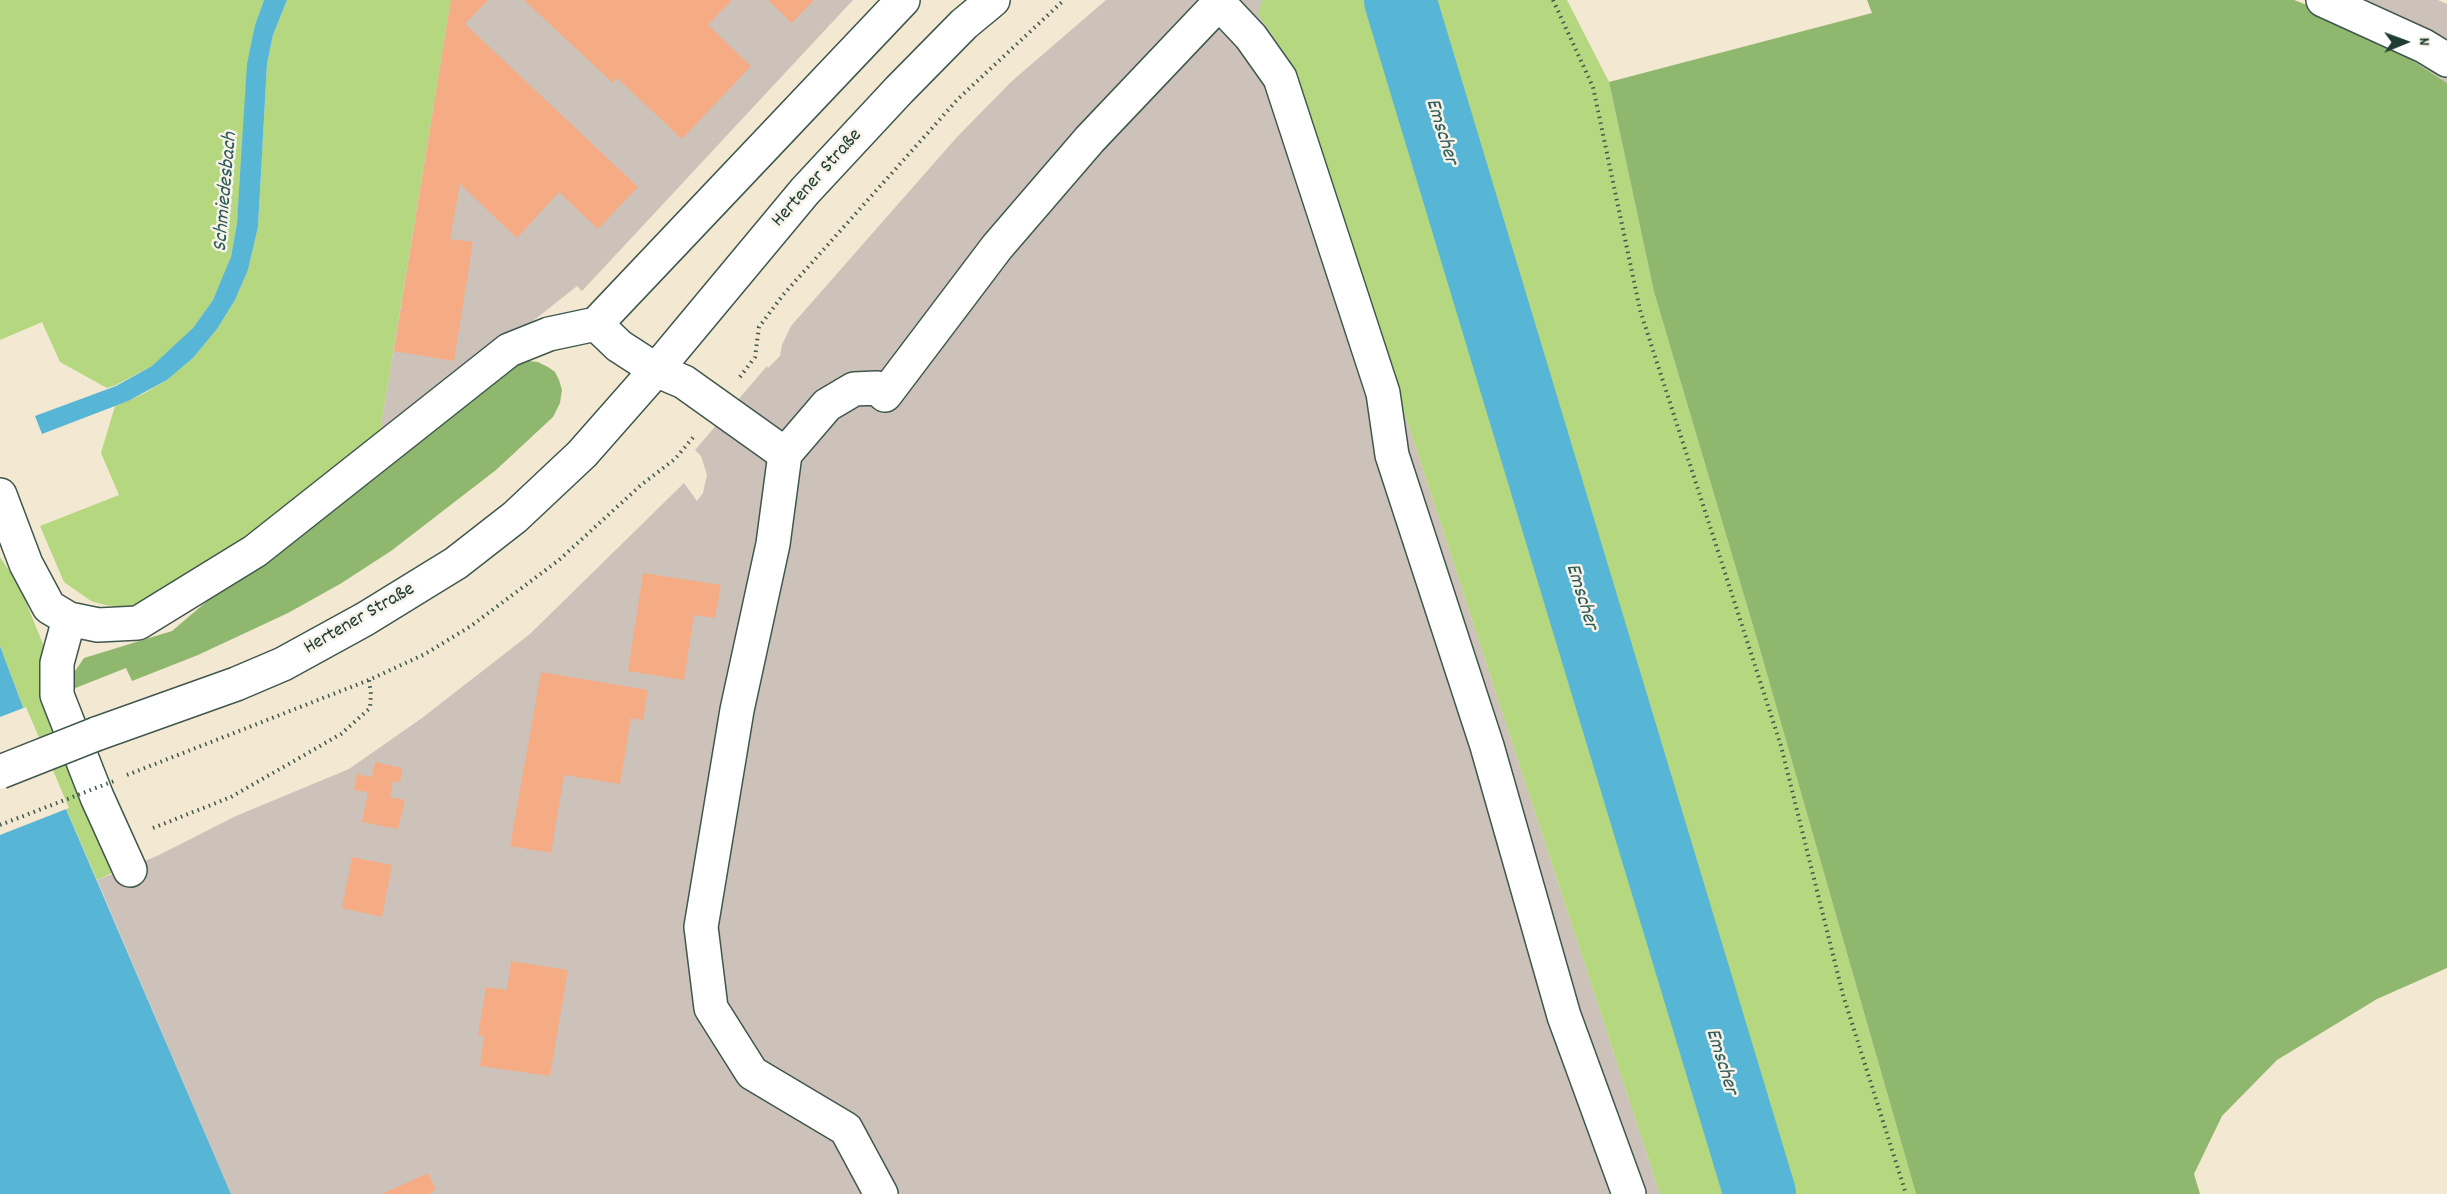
<!DOCTYPE html>
<meta charset="utf-8">
<style>
body{margin:0}
#map{position:relative;width:2447px;height:1194px;overflow:hidden;background:#f3e8d2;font-family:Dekko,sans-serif}
canvas{display:block}
.north{position:absolute;left:2375px;top:12px;width:60px;height:60px;-webkit-text-stroke:4px #f7f3e8;paint-order:stroke;rotate:89deg;font-size:16px;font-weight:700;line-height:24px;text-align:center;color:#1f3d34}
.north::after{content:'';display:block;margin:auto;width:21px;height:27px;background:#1f3d34;clip-path:polygon(50% 0,100% 100%,50% 72%,0 100%)}
</style>
<div id="map">
<canvas width="2447" height="1194"></canvas>
<div class="north">N</div>
</div>
<script>
const ctx = document.querySelector('canvas').getContext('2d');
ctx.lineJoin = 'round';
function fillPath(path, color) { ctx.fillStyle = color; ctx.fill(path, 'evenodd'); }
const toPath = rows => new Path2D(rows.map(r => 'M' + r).join(''));
function trace(path, color, width, dash) { ctx.strokeStyle = color; ctx.lineWidth = width; ctx.lineCap = dash ? 'butt' : 'round'; ctx.setLineDash(dash || []); ctx.stroke(path); }
function write(font, color, halo, rows, align = 'center') {
  ctx.font = font + ' Dekko,sans-serif'; ctx.lineWidth = 5; ctx.setLineDash([]); ctx.textBaseline = 'middle'; ctx.strokeStyle = halo; ctx.fillStyle = color; for (const [text, x, y, turn = 0] of rows) {
    ctx.save(); ctx.translate(x, y); ctx.rotate((+turn || 0) * Math.PI / 180); ctx.textAlign = isNaN(turn) ? turn : align; if (halo) ctx.strokeText(text, 0, 0); ctx.fillText(text, 0, 0); ctx.restore();
  }
}
const industrial = toPath([
 [451,0,853,0,582,291,577,286,378,444],
 [1106,0,1262,0,1259,15,1289,60,1660,1194,231,1194,97,880,157,856,236,816,349,769,422,718,530,634,684,483,697,501,703,493,707,475,701,456,695,450,767,366,768,368,780,356,782,345,791,326,957,137,1012,81],
 [2324,0,2438,0,2447,4,2447,83]
]);
const green = toPath([
 [0,0,264,0,255,25,237,223,231,257,223,278,213,300,193,328,176,345,152,366,116,385,107,388,60,362,42,322,0,340],
 [287,0,451,0,378,444,198,572,129,608,105,605,91,601,64,582,40,526,119,495,101,453,115,406,143,394,167,380,193,358,217,329,235,300,248,270,258,227,267,64,273,35],
 [1262,0,1567,0,1609,82,1654,292,1756,636,1916,1194,1660,1194,1289,60,1258,14],
 [0,557,19,585,45,649,120,869,97,880,27,718,0,646]
]);
const forest = toPath([
 [1867,0,2294,0,2357,24,2447,83,2447,968,2377,999,2277,1060,2222,1116,2194,1174,2200,1194,1916,1194,1756,636,1654,292,1609,82,1872,13],
 [529,361,538,362,548,367,555,372,559,380,562,390,560,403,553,417,496,470,391,551,340,584,288,613,198,655,132,681,126,668,73,689,73,674,84,658,172,631,240,573,511,368]
]);
const water = toPath([
 [264,0,287,0,273,35,267,64,258,227,248,270,235,300,217,329,193,358,167,380,128,401,42,434,35,416,116,386,152,366,193,328,213,300,231,257,237,223,247,64,255,25],
 [0,646,27,718,231,1194,0,1194]
]);
const pier = toPath([
 [26,707,69,808,0,835,0,717]
]);
const river = toPath([
 [1400,0,1760,1194]
]);
const building = toPath([
 [451,0,488,0,465,24,638,187,598,229,559,192,517,238,460,184,450,239,473,242,454,361,394,351],
 [524,0,732,0,708,25,751,66,682,139,617,78,613,83],
 [768,0,814,0,792,23],
 [643,573,721,585,715,618,694,615,684,680,628,671],
 [541,672,648,690,643,720,631,718,620,784,564,775,551,853,510,846],
 [375,762,402,768,400,783,393,781,390,797,405,800,398,829,362,822,368,792,354,790,357,774,372,777],
 [352,857,392,865,382,917,342,908],
 [511,961,568,970,550,1076,480,1066,484,1036,478,1035,486,987,507,990],
 [428,1173,436,1190,428,1194,382,1194]
]);
const path = toPath([
 [1553,0,1593,87,1640,310,1781,746,1843,995,1906,1194],
 [740,377,755,357,759,327,783,295,958,99,1064,0],
 [127,775,369,680,425,654,471,626,559,560,641,485,675,459,695,435],
 [153,828,231,797,341,734,370,708,371,694,369,680]
]);
const minor = toPath([
 [2323,0,2424,46,2447,60],
 [1219,3,1251,37,1280,78,1383,393,1392,455,1487,746,1564,1016,1629,1194],
 [596,324,903,0],
 [0,495,26,564,49,607,69,619,98,625,138,623,255,551,509,350,549,334,596,324,619,346,656,370,684,382,785,454],
 [69,619,57,663,57,695,97,797,130,870],
 [881,1194,846,1129,752,1073,711,1008,701,927,737,710,773,544,785,454,827,405,854,389,877,388,885,395,997,247,1090,139,1222,0]
]);
const major = toPath([
 [96,734,236,684,283,664,365,619,456,563,515,517,582,454,656,370,805,191,899,90,964,24,993,0]
]);
const pathBridge = toPath([
 [0,825,114,781]
]);
const majorBridge = toPath([
 [0,772,96,734]
]);
const streetNames = [
 ["Hertener Straße",818,179,-48],
 ["Hertener Straße",360,620,-30]
];
const waterNames = [
 ["Emscher",1440,132,73],
 ["Schmiedesbach",227,192,-85],
 ["Emscher",1580,597,73],
 ["Emscher",1720,1062,73]
];
fillPath(industrial, '#ccc2b9');
fillPath(green, '#b4d77f');
fillPath(forest, '#8fb86e');
fillPath(water, '#57b5d6');
fillPath(pier, '#f3e8d2');
trace(river, '#57b5d6', 72);
fillPath(building, '#f5ac85');
trace(minor, '#3f574c', 36);
trace(major, '#3f574c', 36);
trace(path, '#3f574c', 4, [1.5, 4.5]);
trace(minor, '#fff', 33);
trace(major, '#fff', 33);
trace(majorBridge, '#3f574c', 36, []);
trace(pathBridge, '#3f574c', 4, [1.5, 4.5]);
trace(majorBridge, '#fff', 33);
write('20px', '#1f3d34', '#f7f3e8', streetNames);
write('italic 21px', '#2d5b5c', '#f7f3e8', waterNames);
</script>
